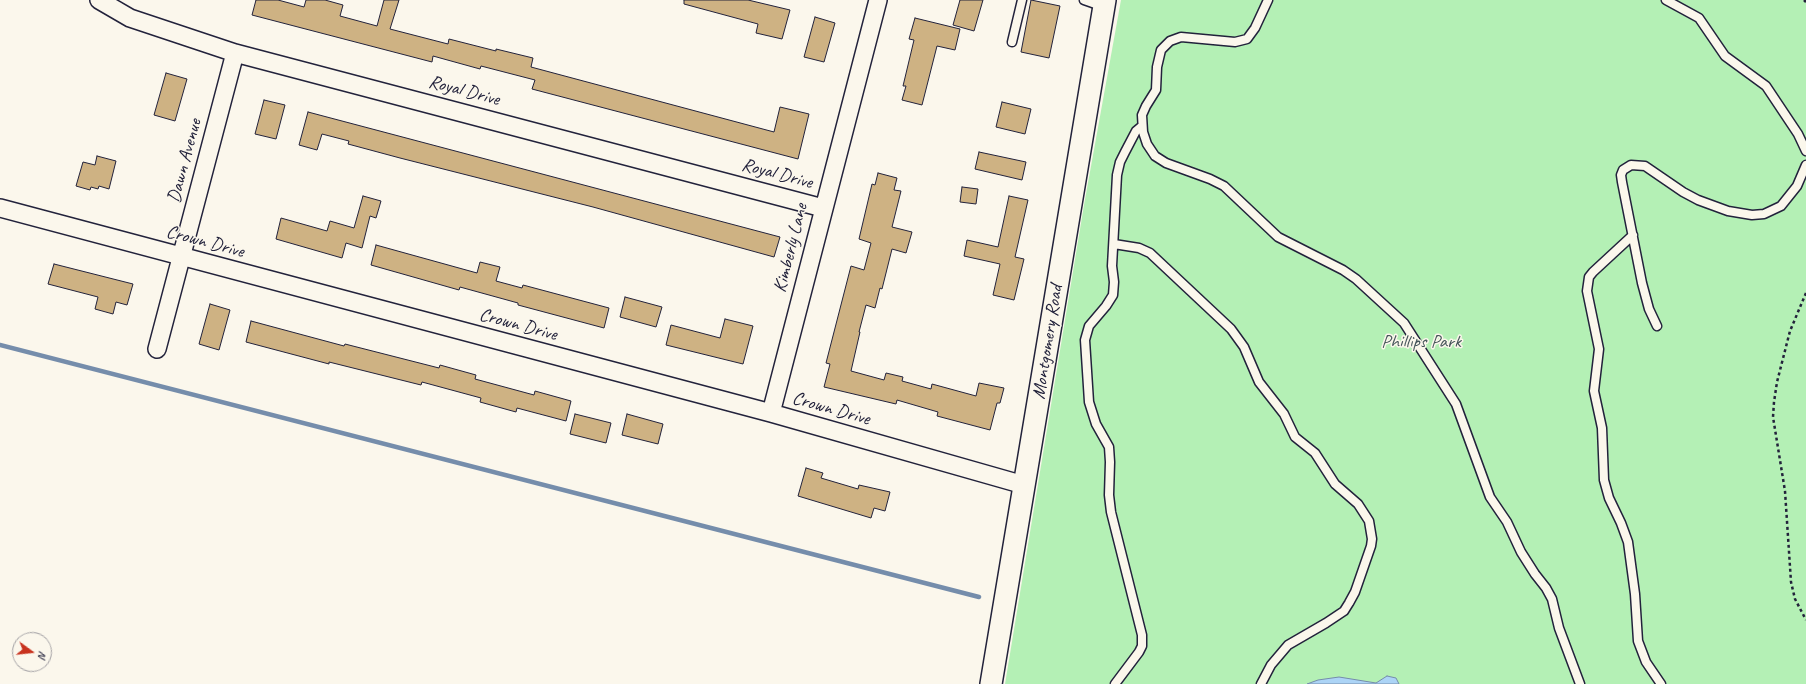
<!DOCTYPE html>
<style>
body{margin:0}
#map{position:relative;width:1806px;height:684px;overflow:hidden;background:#fbf7ec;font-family:Caveat,sans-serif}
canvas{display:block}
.north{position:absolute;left:12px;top:632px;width:40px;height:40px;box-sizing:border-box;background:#fbf7ec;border:1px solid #a4a2a5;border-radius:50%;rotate:105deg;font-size:11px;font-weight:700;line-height:16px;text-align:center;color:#22223b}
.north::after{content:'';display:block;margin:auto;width:14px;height:18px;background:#c8321e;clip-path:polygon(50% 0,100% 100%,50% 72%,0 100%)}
</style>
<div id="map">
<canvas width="1806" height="684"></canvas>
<div class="north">N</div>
</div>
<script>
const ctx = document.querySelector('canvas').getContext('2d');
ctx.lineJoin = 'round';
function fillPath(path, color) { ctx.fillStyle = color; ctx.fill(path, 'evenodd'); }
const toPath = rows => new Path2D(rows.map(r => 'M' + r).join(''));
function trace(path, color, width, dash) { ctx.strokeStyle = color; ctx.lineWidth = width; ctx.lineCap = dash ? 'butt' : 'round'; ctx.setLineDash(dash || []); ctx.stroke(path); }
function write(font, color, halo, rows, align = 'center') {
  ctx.font = font + ' Caveat,sans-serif'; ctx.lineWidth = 3; ctx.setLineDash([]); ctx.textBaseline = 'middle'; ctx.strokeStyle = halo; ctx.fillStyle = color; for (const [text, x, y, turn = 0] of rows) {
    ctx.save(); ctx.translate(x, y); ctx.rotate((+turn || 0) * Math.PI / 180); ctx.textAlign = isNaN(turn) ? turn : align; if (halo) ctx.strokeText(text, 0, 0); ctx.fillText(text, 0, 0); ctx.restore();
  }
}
const green = toPath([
 [1121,0,1806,0,1806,684,1005,684,1084,205]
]);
const water = toPath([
 [1387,676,1396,678,1399,684,1307,684,1318,680,1339,677,1376,683,1387,676]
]);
const stream = toPath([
 [0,345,979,597]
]);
const building = toPath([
 [256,0,278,0,304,7,306,0,325,0,343,5,340,16,377,26,384,0,399,0,390,29,448,44,449,39,496,51,496,49,533,58,531,67,774,132,780,107,809,114,798,159,532,89,535,80,481,66,480,69,433,56,432,62,252,15,256,0],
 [684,0,748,0,790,10,782,39,756,33,758,24,684,4,684,0],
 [960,0,983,0,974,31,953,25,960,0],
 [1031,0,1060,6,1049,58,1021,52,1031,0],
 [815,17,835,23,824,62,804,57,815,17],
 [915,18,960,29,955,50,937,46,922,105,902,100,906,86,903,86,914,40,909,39,915,18],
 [166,73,187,79,175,121,154,115,166,73],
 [264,100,285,105,276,139,255,134,264,100],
 [1002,102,1031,109,1025,134,996,127,1002,102],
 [308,112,780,237,774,257,593,207,400,158,348,144,349,141,322,134,317,150,299,145,308,112],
 [979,152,1026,162,1022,180,975,169,979,152],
 [97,156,116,161,109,189,99,186,98,189,91,187,90,190,76,186,83,162,95,165,97,156],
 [878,173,897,178,894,190,901,191,892,227,912,232,906,253,892,249,882,289,880,288,875,308,866,305,859,332,860,332,851,371,884,380,886,373,903,377,902,381,931,389,932,384,976,396,979,383,1004,388,1000,403,997,403,990,430,937,416,938,412,897,400,896,404,824,387,830,364,826,363,851,266,864,270,871,243,859,239,872,184,875,185,878,173],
 [962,187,978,189,976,204,960,202,962,187],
 [363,196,381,201,376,218,370,216,362,248,346,243,342,258,276,239,281,218,327,231,330,221,354,228,363,196],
 [1009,196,1028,200,1015,257,1024,259,1014,300,993,295,1000,264,964,256,967,240,998,247,1009,196],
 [376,245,477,273,480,262,500,267,496,281,522,288,523,285,609,308,604,328,518,305,518,303,460,287,459,290,371,265,376,245],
 [54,264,133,284,127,305,116,302,113,314,95,309,98,297,48,284,54,264],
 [625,297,662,307,656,327,620,317,625,297],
 [210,304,230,310,219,350,199,344,210,304],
 [725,319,753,326,743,364,666,345,671,325,720,338,725,319],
 [251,321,344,346,345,344,439,368,440,365,476,375,475,379,534,395,535,391,571,401,566,421,517,408,516,412,480,402,481,398,422,382,421,385,329,362,329,364,246,342,251,321],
 [575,414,611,423,606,443,570,434,575,414],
 [627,414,663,424,658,444,622,435,627,414],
 [806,468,823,473,821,478,858,489,859,485,890,492,885,511,874,508,871,518,798,496,806,468]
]);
const path = toPath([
 [1804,0,1806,2],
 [1806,293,1790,331,1777,382,1774,402,1773,417,1785,491,1791,582,1795,599,1806,620]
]);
const service = toPath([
 [1084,0,1104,7],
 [1268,0,1255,28,1247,39,1235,42,1181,37,1170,41,1161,50,1157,67,1156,90,1146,106,1142,115,1143,132,1147,144,1155,156,1166,163,1210,179,1224,186,1278,237,1343,270,1356,279,1404,323,1456,404,1490,497,1507,522,1521,552,1535,574,1546,588,1552,599,1559,628,1580,684],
 [1666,0,1699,18,1725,56,1766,86,1798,134,1806,151],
 [1012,42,1022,0],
 [1633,235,1593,272,1589,277,1587,291,1599,349,1594,391,1602,428,1604,480,1609,498,1621,523,1628,542,1635,594,1638,641,1646,662,1661,684],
 [1114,244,1139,248,1150,253,1231,329,1244,347,1259,382,1284,414,1295,437,1315,453,1335,484,1358,504,1369,521,1372,539,1371,546,1355,592,1349,603,1344,611,1326,623,1288,645,1271,665,1261,684],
 [1657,326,1649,309,1642,283,1622,182,1621,175,1623,170,1631,165,1645,166,1683,192,1698,200,1728,211,1752,215,1764,214,1781,206,1797,186,1806,165],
 [1115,684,1139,652,1142,646,1142,635,1111,512,1109,495,1110,462,1109,447,1096,424,1089,402,1085,340,1089,326,1106,306,1113,295,1114,282,1112,266,1117,175,1120,162,1125,152,1136,131,1142,126]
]);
const minor = toPath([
 [99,0,130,18,235,53,823,208],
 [0,208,771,413,1024,485],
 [157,349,235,53],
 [771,413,878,0]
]);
const tertiary = toPath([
 [991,684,1105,0]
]);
const streetNames = [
 ["Royal Drive",464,91,15],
 ["Dawn Avenue",185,161,-75],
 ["Royal Drive",777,174,15],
 ["Crown Drive",205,242,15],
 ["Kimberly Lane",791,248,-76],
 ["Crown Drive",518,325,15],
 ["Montgomery Road",1048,342,-81],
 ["Crown Drive",831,409,16]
];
const parkNames = [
 ["Phillips Park",1421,342]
];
fillPath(green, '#b4f0b5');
fillPath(water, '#acd4f6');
trace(water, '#758dab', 1);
trace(stream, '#758dab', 4.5);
fillPath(building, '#ceb283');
trace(building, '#22223b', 1);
trace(service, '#22223b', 11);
trace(minor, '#22223b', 20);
trace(tertiary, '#22223b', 24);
trace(path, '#22223b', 2.5, [3, 3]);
trace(service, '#fbf7ec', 8);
trace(minor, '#fbf7ec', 17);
trace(tertiary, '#fbf7ec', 21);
write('19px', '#22223b', '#fbf7ec', streetNames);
write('19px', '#46565a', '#fbf7ec', parkNames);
</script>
